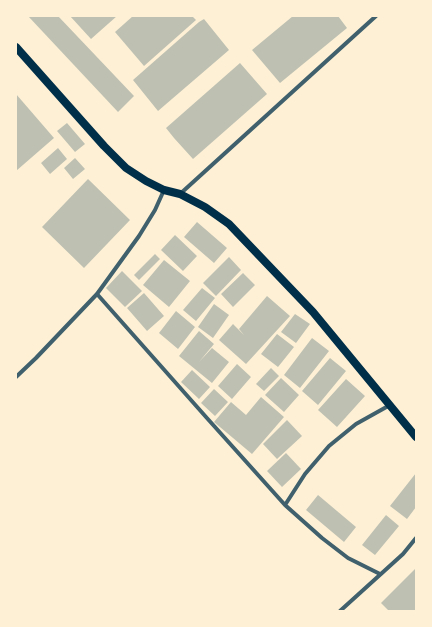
<!DOCTYPE html>
<style>
body{margin:0}
#map{position:relative;width:432px;height:627px;overflow:hidden;background:#fdf0d5;font-family:Commissioner,sans-serif}
canvas{display:block}
.frame{position:absolute;inset:0;border:17px solid #fdf0d5;pointer-events:none}
</style>
<div id="map">
<canvas width="432" height="627"></canvas>
<div class="frame"></div>
</div>
<script>
const ctx = document.querySelector('canvas').getContext('2d');
ctx.lineJoin = 'round';
function fillPath(path, color) { ctx.fillStyle = color; ctx.fill(path, 'evenodd'); }
const toPath = rows => new Path2D(rows.map(r => 'M' + r).join(''));
function trace(path, color, width, dash) { ctx.strokeStyle = color; ctx.lineWidth = width; ctx.lineCap = dash ? 'butt' : 'round'; ctx.setLineDash(dash || []); ctx.stroke(path); }
const building = toPath([
 [28,16,58,16,134,96,118,112],
 [70,16,117,16,91,39],
 [133,16,192,16,196,20,144,66,115,32],
 [293,16,338,16,347,28,280,83,252,50],
 [204,19,229,50,158,111,133,80,199,22],
 [240,63,267,94,193,159,174,138,166,128],
 [16,94,54,138,16,171],
 [67,123,85,144,75,152,57,131],
 [58,148,67,159,50,174,41,163],
 [75,158,85,169,73,179,64,168],
 [88,179,130,220,84,268,42,227],
 [197,222,227,248,214,263,184,237],
 [175,235,197,256,183,271,161,250],
 [155,254,160,259,139,280,134,275],
 [229,257,241,270,216,296,203,283],
 [164,260,190,281,169,307,143,285],
 [122,271,142,291,125,307,106,288],
 [243,273,255,285,233,307,221,294],
 [202,288,215,298,196,321,183,310],
 [144,293,164,316,147,331,127,308],
 [267,296,290,316,246,364,219,340,233,324,244,335,239,329],
 [214,304,229,315,213,338,198,327],
 [176,311,195,327,178,349,159,333],
 [295,314,310,324,296,343,281,332],
 [199,331,214,344,199,362,212,348,229,362,212,383,179,356],
 [277,334,294,347,278,367,261,354],
 [312,338,329,351,300,388,284,375],
 [330,358,346,371,318,405,302,391],
 [237,364,251,377,232,399,218,386],
 [271,368,279,376,264,391,256,384],
 [192,370,210,387,199,399,181,382],
 [281,378,299,395,284,412,265,395],
 [346,379,365,396,337,427,318,410],
 [214,389,228,402,215,416,201,403],
 [261,397,284,417,252,454,214,422,231,402,246,415],
 [287,420,302,436,277,459,263,444],
 [286,453,301,469,282,487,267,471],
 [416,473,416,507,407,519,390,506],
 [318,495,356,527,344,542,306,510],
 [386,515,399,526,375,555,362,545],
 [416,568,416,611,389,611,381,603]
]);
const minor = toPath([
 [180,194,376,16],
 [97,294,206,417,285,505,322,538,348,558,380,574],
 [16,377,36,358,97,294,139,236,155,210,164,190],
 [285,505,305,474,329,446,356,424,390,405],
 [340,611,403,554,416,538]
]);
const secondary = toPath([
 [16,47,104,146,126,168,146,181,164,190,180,194,205,207,229,224,313,312,416,437]
]);
fillPath(building, '#bec0b2');
trace(minor, '#3f606c', 4);
trace(secondary, '#003049', 8);
</script>
